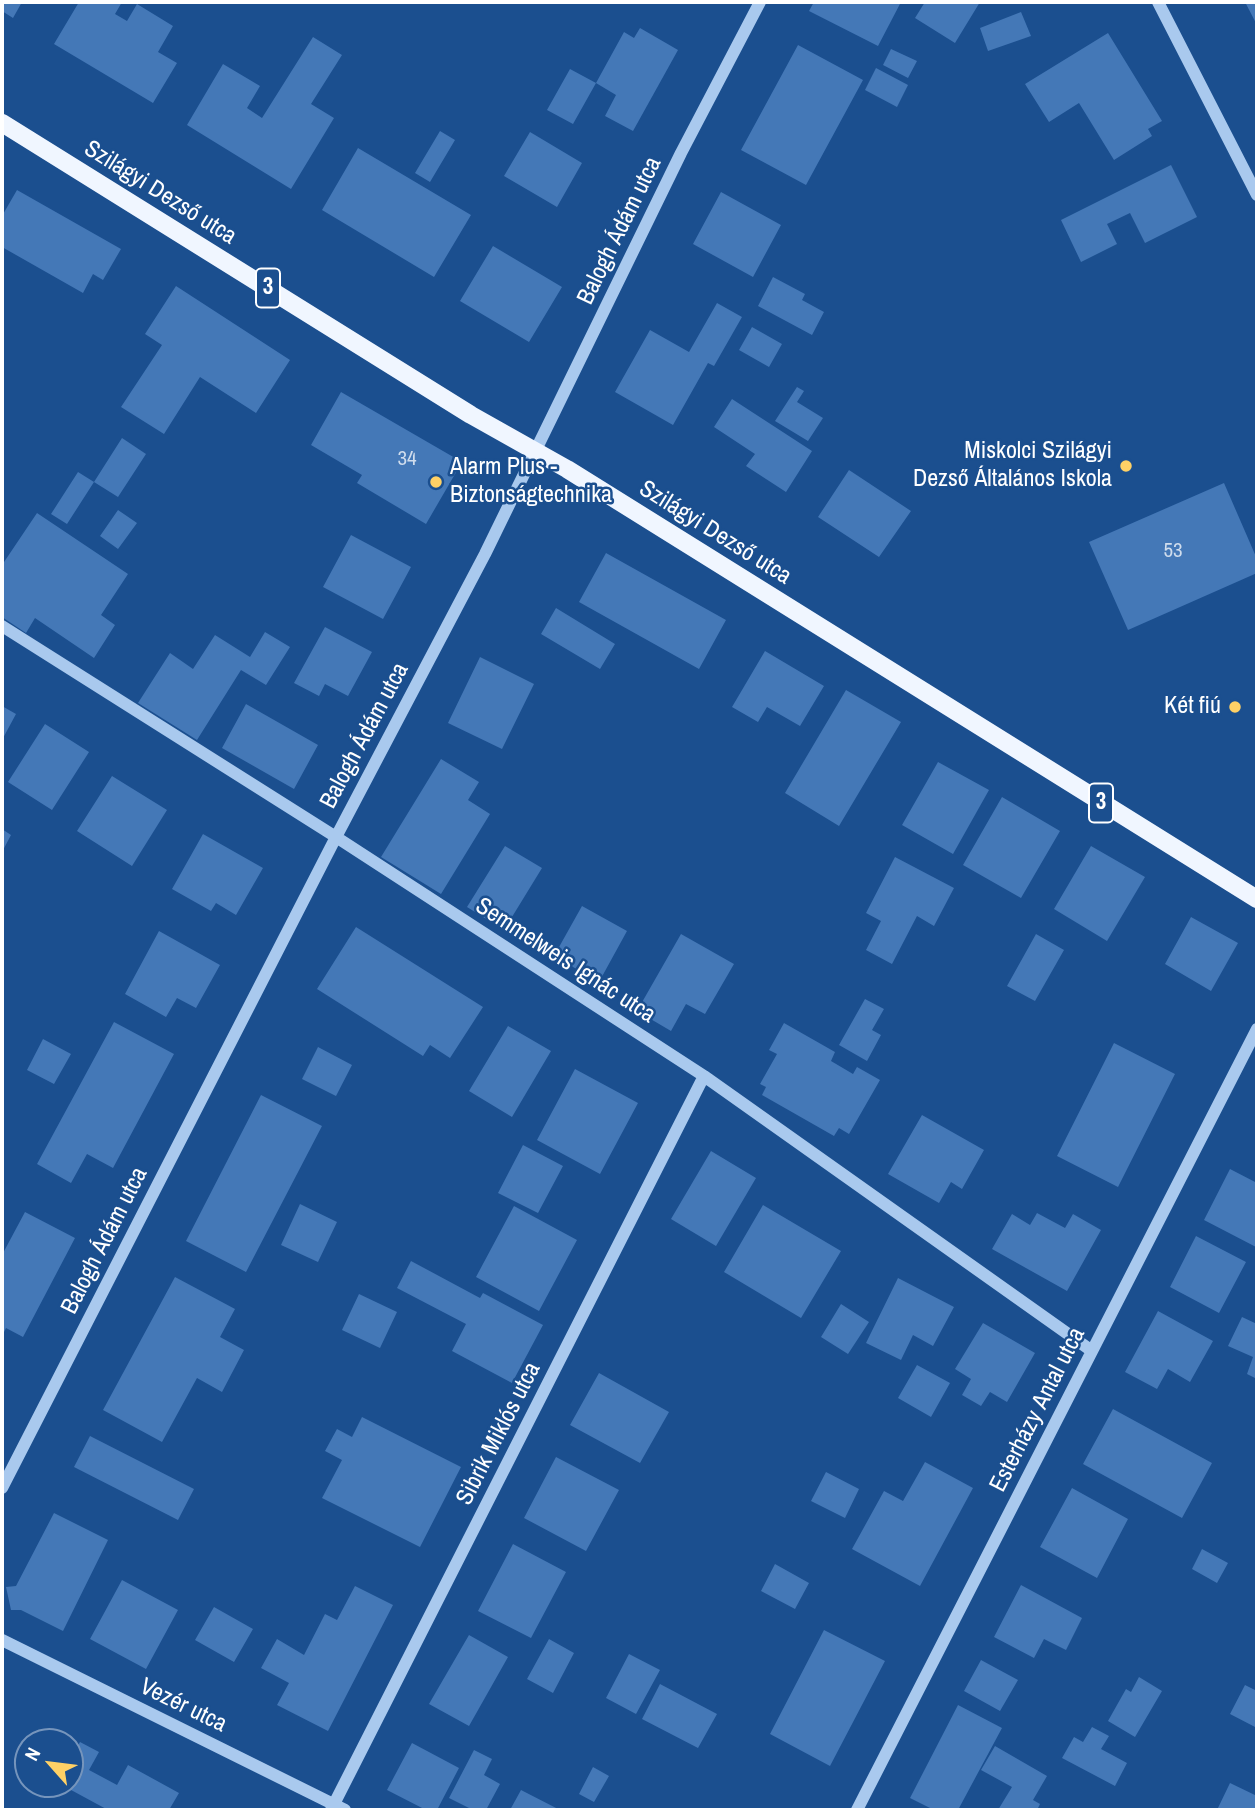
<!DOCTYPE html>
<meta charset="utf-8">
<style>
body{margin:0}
#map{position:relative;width:1259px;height:1812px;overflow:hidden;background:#1b4f8f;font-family:"Archivo Narrow",sans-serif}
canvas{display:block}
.frame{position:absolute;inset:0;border:4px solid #fff;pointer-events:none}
.north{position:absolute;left:14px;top:1728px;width:70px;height:70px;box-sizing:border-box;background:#1b4f8f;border:2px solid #7695bc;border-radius:50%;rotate:298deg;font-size:19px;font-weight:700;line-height:28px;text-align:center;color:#fff}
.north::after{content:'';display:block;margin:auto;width:24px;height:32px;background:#ffd166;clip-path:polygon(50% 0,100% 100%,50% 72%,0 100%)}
</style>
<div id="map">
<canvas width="1259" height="1812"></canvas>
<div class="frame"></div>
<div class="north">N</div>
</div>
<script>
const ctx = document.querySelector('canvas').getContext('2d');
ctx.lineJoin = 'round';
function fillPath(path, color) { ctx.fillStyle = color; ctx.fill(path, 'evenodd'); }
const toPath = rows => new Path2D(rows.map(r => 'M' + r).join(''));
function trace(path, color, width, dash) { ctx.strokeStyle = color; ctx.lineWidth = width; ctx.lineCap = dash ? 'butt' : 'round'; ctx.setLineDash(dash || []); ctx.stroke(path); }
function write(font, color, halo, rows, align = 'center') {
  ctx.font = font + ' "Archivo Narrow",sans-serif'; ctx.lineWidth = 5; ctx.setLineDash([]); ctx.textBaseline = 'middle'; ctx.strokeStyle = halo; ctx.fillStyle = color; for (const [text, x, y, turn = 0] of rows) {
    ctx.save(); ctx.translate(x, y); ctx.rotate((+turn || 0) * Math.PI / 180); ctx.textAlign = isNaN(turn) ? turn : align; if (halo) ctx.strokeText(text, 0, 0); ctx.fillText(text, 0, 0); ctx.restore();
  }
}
const building = toPath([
 [2,2,22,2,13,18,2,11],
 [79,2,122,2,115,14,127,21,137,4,173,26,158,52,177,63,153,103,54,44],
 [814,2,901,2,878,46,809,11],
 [925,2,980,2,955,43,915,18],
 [1245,2,1257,2,1257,25],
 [1021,12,1031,36,988,51,980,28],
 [640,28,678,50,633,131,605,116,616,95,596,83,624,32,634,38],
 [1108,33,1162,121,1148,129,1152,136,1114,160,1079,103,1049,122,1025,84],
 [313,37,342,55,311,104,334,118,291,189,187,125,223,64,260,86,247,108,262,118],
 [798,45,863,80,806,185,741,150],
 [891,49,917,61,908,78,883,65],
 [876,68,908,85,897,107,865,90],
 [570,69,596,83,573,124,547,110],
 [440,131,455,140,430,182,415,173],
 [530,132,582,163,557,207,504,176],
 [358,148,471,215,434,277,322,210],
 [1171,165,1197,217,1145,243,1130,213,1107,224,1117,244,1081,262,1061,220],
 [17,190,121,249,103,280,93,274,83,293,2,247,2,216],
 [721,192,781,225,753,277,693,244],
 [493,246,562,287,529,342,460,301],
 [773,277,805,294,802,300,824,312,812,335,758,306],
 [176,286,290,360,256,413,200,377,164,434,121,407,162,345,145,334],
 [717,303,742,317,714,366,708,363,673,425,615,392,650,330,689,352],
 [752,327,782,344,769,367,739,350],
 [797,387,804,391,797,402,823,418,808,441,775,421],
 [341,392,462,462,426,524,357,483,362,475,311,445],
 [732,399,812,451,786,492,746,466,755,454,714,427],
 [122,438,146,454,118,497,94,482],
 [849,470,911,511,879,557,818,517],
 [78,472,94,482,67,524,51,514],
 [1224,483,1257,559,1257,573,1128,630,1089,542],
 [118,510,137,523,118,549,100,536],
 [37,513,128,574,101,615,115,625,94,658,35,618,26,633,2,617,2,565],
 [351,535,411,567,383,619,323,587],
 [606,553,726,620,699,669,579,602],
 [556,608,615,644,600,669,541,634],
 [325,627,372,652,348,696,325,684,319,696,294,683],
 [265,632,290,647,266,685,241,670,197,740,138,703,170,653,193,669,215,635,250,657],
 [765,651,824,686,800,726,767,707,758,722,732,707],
 [480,657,534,684,502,749,448,723],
 [846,690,901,722,839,826,785,793],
 [246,704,318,745,294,789,222,748],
 [2,706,16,714,2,740],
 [45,724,89,752,52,810,8,782],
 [441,759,479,782,468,800,490,814,441,894,381,857],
 [938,762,989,790,953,854,902,825],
 [112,776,167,810,132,866,77,831],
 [1002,797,1060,831,1021,898,963,865],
 [2,829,11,835,2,852],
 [203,834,263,868,236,915,216,903,211,911,172,889],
 [505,846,542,868,504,930,467,907],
 [1091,846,1145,877,1107,941,1054,909],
 [895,857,954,888,934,926,917,916,892,964,866,950,881,921,866,913],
 [582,906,627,931,599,982,554,956],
 [1191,917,1238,943,1211,991,1165,964],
 [356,927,483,1007,450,1058,430,1045,423,1056,317,989],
 [159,931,220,965,196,1008,177,998,166,1017,125,994],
 [681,934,734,964,705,1014,686,1004,671,1031,637,1011],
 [1036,934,1064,950,1035,1001,1007,986],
 [865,999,884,1009,872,1030,881,1035,867,1061,839,1045],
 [114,1022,174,1054,113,1168,87,1154,71,1183,37,1164],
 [784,1023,835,1052,831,1061,853,1074,857,1067,880,1080,849,1134,839,1128,834,1136,762,1095,766,1087,760,1084,777,1054,769,1050],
 [508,1026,551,1051,512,1117,469,1091],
 [43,1039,71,1054,54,1084,27,1070],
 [1114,1043,1175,1074,1118,1187,1057,1156],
 [318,1047,352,1065,336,1096,302,1079],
 [575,1069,638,1103,600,1174,537,1140],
 [261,1095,322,1126,246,1272,186,1241],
 [922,1115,984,1150,962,1189,951,1182,939,1203,888,1174],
 [523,1145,563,1166,538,1213,498,1193],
 [711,1151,756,1178,716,1246,671,1219],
 [1230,1169,1257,1183,1256,1247,1204,1220],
 [300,1204,337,1222,318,1262,281,1245],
 [763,1205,841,1251,801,1318,724,1272],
 [514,1206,577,1240,539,1311,476,1277],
 [25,1212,75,1238,23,1337,6,1328,2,1336,2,1255],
 [1037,1213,1065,1228,1073,1214,1101,1230,1067,1291,992,1249,1012,1214,1030,1225],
 [1196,1236,1246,1262,1219,1313,1170,1287],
 [411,1261,480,1298,483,1293,543,1325,512,1383,452,1351,466,1324,397,1288],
 [175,1277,235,1309,220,1337,244,1350,222,1392,197,1378,162,1442,103,1410],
 [898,1278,954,1307,933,1346,913,1335,901,1360,866,1343],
 [359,1294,397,1312,380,1348,342,1330],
 [841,1304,869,1322,848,1354,821,1337],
 [1158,1311,1213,1341,1190,1382,1168,1369,1157,1389,1125,1372],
 [1242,1317,1257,1324,1257,1379,1247,1374,1253,1357,1228,1346],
 [983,1323,1035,1353,1007,1402,990,1392,981,1406,962,1395,971,1379,955,1369],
 [917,1365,950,1383,931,1417,898,1398],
 [599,1373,669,1412,640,1463,570,1425],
 [1113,1409,1212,1463,1182,1518,1083,1464],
 [362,1417,461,1467,420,1547,322,1498,342,1460,325,1451,337,1429,352,1437],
 [90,1436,194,1489,178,1520,74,1467],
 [556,1457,619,1490,586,1551,524,1518],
 [925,1462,973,1488,920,1586,852,1549,884,1491,903,1501],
 [826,1472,859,1489,845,1518,811,1501],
 [1072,1488,1128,1519,1097,1578,1040,1547],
 [54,1513,108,1540,63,1631,21,1610,11,1610,6,1587,16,1586],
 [513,1544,566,1572,531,1638,478,1611],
 [1202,1549,1228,1563,1217,1583,1192,1569],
 [775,1564,809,1583,795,1609,761,1591],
 [122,1580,178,1610,146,1669,90,1639],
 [1021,1585,1082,1618,1066,1650,1044,1639,1034,1658,994,1637],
 [355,1586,393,1605,328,1731,277,1705,289,1683,261,1668,277,1639,304,1655,325,1614,337,1620],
 [214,1607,253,1629,234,1662,195,1640],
 [824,1630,885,1661,830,1766,770,1734],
 [469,1635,508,1657,469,1726,429,1704],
 [549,1639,574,1653,553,1693,527,1679],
 [629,1654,660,1670,636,1714,606,1698],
 [981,1660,1018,1680,1000,1711,964,1691],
 [1139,1677,1162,1691,1135,1737,1108,1721,1126,1689,1131,1692],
 [660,1684,717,1714,698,1748,642,1719],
 [1245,1685,1257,1691,1257,1728,1230,1714],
 [958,1705,1002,1728,958,1810,934,1810,910,1798],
 [1092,1727,1109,1736,1101,1749,1127,1763,1115,1786,1062,1758,1074,1737,1083,1742],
 [80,1742,99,1752,89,1770,117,1785,128,1765,179,1793,169,1810,108,1810,60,1784,70,1784,70,1759],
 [412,1743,459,1768,437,1810,426,1810,387,1790],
 [995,1746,1047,1776,1033,1800,1040,1804,1037,1810,998,1810,1012,1787,981,1770],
 [474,1750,492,1759,484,1775,500,1784,486,1810,473,1810,449,1798],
 [593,1767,609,1776,594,1802,579,1794],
 [1230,1783,1257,1796,1257,1810,1217,1810],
 [521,1790,560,1810,510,1810]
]);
const minor = toPath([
 [1158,2,1257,195],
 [2,626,336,837,704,1076,1092,1351],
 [2,1488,336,837,485,554,681,153,760,2],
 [2,1640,345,1810],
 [331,1810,704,1076],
 [857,1810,1257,1029]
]);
const major = toPath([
 [2,123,471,415,567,469,1257,899]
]);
const markers = [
 [1126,466,7,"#ffd166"],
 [436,482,7,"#ffd166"],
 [1235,707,7,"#ffd166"]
];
const numberNames = [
 ["34",407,459],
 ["53",1173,551]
];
const shields = [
 [268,288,24],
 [1101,803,24]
];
const shieldNames = [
 ["3",268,288],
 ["3",1101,803]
];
const streetNames = [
 ["Szilágyi Dezső utca",160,193,32],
 ["Balogh Ádám utca",620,231,-64],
 ["Szilágyi Dezső utca",715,533,32],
 ["Balogh Ádám utca",365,736,-62],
 ["Semmelweis Ignác utca",565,961,33],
 ["Balogh Ádám utca",105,1241,-63],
 ["Esterházy Antal utca",1038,1410,-63],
 ["Sibrik Miklós utca",499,1434,-63],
 ["Vezér utca",183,1706,26]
];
const poiNames = [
 ["Miskolci Szilágyi",1112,452],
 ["Dezső Általános Iskola",1112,480],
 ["Alarm Plus -",450,468,"left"],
 ["Biztonságtechnika",450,496,"left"],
 ["Két fiú",1221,707]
];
fillPath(building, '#4478b7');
trace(minor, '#a9c9ee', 12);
trace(major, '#f0f6ff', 18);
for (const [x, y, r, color] of markers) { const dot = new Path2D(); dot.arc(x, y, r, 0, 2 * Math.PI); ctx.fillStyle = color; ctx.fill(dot); trace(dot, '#1b4f8f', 2.5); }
write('21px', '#d0dded', null, numberNames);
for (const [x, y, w] of shields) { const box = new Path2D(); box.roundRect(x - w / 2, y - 19.5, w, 39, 5); ctx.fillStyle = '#1b4f8f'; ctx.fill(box); trace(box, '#fff', 2); }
write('bold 23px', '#fff', null, shieldNames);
write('24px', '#fff', '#1b4f8f', streetNames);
write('24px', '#fff', '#1b4f8f', poiNames, 'right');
</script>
